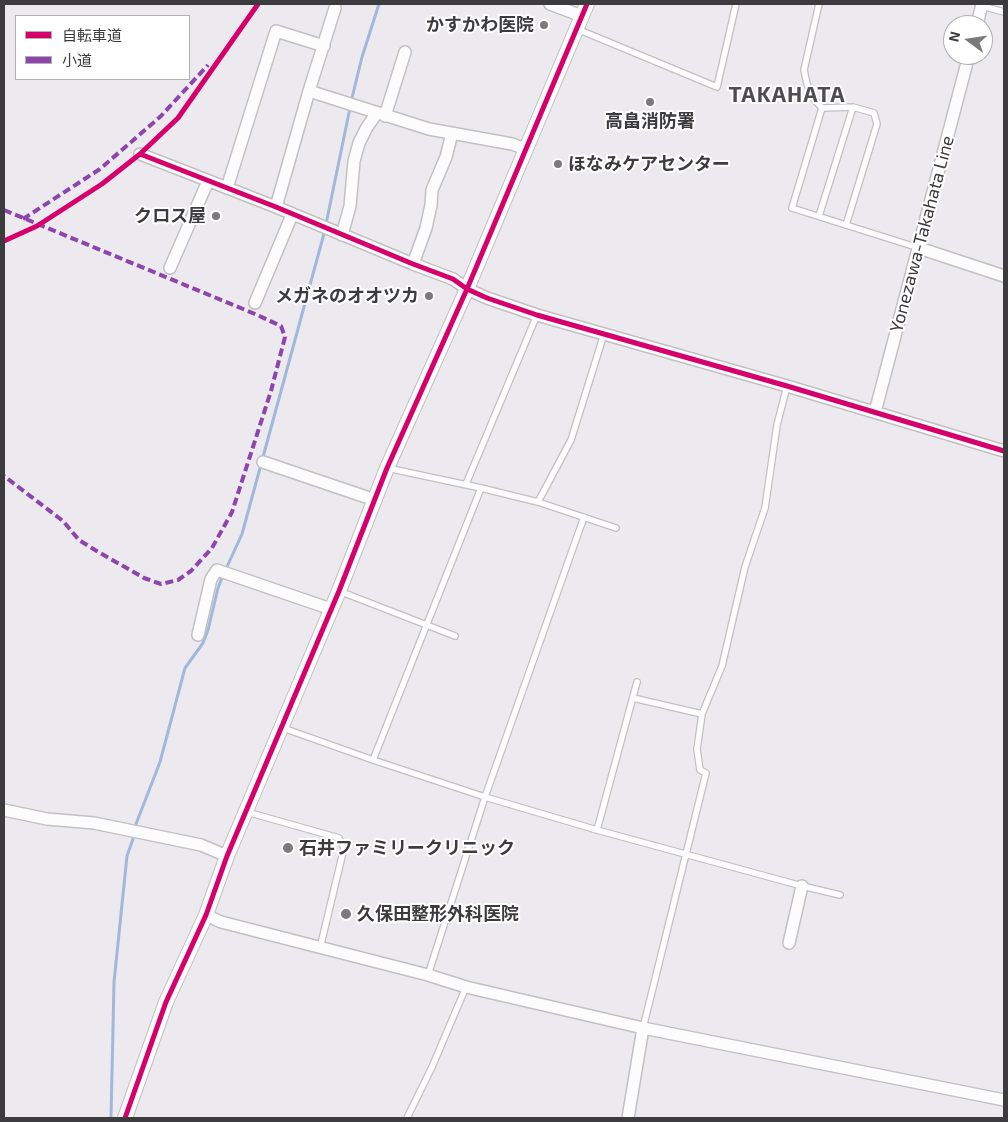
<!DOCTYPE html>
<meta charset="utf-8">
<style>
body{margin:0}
#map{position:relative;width:1008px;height:1122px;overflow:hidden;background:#eceaee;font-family:"Exo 2","Noto Sans JP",sans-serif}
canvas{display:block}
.frame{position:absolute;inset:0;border:5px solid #3c3c3e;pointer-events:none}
.legend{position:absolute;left:15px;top:15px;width:175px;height:65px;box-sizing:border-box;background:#fff;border:1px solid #b1b1b2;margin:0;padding:6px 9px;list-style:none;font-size:15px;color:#3c3c3e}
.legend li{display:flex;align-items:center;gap:10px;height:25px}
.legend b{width:25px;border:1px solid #b1b1b2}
.north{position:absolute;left:943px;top:15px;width:50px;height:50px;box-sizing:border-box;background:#fff;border:1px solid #b1b1b2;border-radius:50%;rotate:284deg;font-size:14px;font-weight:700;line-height:20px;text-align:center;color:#3c3c3e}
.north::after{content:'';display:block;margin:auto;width:18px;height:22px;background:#7a797c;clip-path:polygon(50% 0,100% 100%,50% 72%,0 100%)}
</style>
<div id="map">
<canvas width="1008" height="1122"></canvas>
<div class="frame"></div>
<ul class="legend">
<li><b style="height:6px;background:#d6006c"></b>自転車道</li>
<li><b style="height:6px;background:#8e44ad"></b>小道</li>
</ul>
<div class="north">N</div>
</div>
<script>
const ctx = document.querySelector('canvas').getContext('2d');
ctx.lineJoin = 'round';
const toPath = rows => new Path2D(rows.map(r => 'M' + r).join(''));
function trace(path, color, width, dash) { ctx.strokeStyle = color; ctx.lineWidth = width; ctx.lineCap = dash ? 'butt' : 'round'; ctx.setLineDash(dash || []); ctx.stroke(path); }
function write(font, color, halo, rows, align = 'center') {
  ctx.font = font + ' "Exo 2","Noto Sans JP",sans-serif'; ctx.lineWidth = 4; ctx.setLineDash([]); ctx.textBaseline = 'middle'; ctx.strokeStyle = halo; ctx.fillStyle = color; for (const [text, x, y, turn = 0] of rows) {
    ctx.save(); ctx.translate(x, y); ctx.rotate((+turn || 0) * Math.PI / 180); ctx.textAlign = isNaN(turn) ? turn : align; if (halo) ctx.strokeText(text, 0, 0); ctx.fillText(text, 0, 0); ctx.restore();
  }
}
const stream = toPath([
 [351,102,362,57,379,4],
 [326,224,350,108],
 [226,569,242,534,325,230],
 [136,824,160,762,185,668,203,643,208,630,218,588,223,575],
 [111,1118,114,982,127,856,133,839]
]);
const service = toPath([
 [819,4,804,70,807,84,814,99,822,108,792,208,919,248],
 [982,6,1004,12],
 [577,29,717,87,736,4],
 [822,108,853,107,874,113,877,124,846,225],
 [819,216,853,107],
 [387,468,481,488,538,502,616,528],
 [466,484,537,315],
 [538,502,571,440,604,334],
 [339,591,455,636],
 [633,698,702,714],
 [283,728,373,760,485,797,597,830,802,886,840,895],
 [373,760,481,488],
 [247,812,339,838,344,848,320,948],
 [597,830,637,682],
 [428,975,485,797,584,517],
 [643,1028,706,773,700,770,697,749,702,714,722,666,745,567,765,508,777,425,787,386],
 [407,1118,432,1067,466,987]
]);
const minor = toPath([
 [550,4,582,16],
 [977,25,982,4],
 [309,91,429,129,512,144,526,149],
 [385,116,405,52],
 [140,154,276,207,413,264,453,279,467,289,487,298,537,315,787,386,1004,451],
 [227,188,276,31,324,46],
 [276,207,309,91,335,8],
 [342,235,350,206,354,161,359,143,367,127,377,113],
 [919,248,1004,276],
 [413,264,426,228,431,205,432,190,446,157,452,133],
 [170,268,208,181],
 [255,303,292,215],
 [875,412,969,55],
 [263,462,375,500],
 [198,635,211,579,217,570,331,609],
 [4,810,47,819,94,823,201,845,227,856],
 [206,915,221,922,428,975,466,987,643,1028,1004,1100],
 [789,943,802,886],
 [628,1118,643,1028]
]);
const tertiary = toPath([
 [125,1118,166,1002,206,915,227,856,339,591,387,468,467,289,587,4]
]);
const quiet = toPath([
 [4,210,255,314,281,326,285,337,271,391,232,512,212,548,191,571,178,580,161,584,144,578,95,550,79,540,63,521,4,476],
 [23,219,100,169,161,116,208,65]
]);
const cycleway = toPath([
 [140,154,276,207,413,264,453,279,467,289,487,298,537,315,787,386,1004,451],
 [4,241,37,226,102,184,140,154,178,118,258,4],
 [125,1118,166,1002,206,915,227,856,339,591,387,468,467,289,587,4]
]);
const markers = [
 [544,25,5,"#7a797c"],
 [650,102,5,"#7a797c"],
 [558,164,5,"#7a797c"],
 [216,216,5,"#7a797c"],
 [429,296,5,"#7a797c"],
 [288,848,6,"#7a797c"],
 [346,914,6,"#7a797c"]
];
const poiNames = [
 ["かすかわ医院",534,25],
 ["高畠消防署",650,121,"center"],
 ["ほなみケアセンター",568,164,"left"],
 ["クロス屋",206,216],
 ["メガネのオオツカ",419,296],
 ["石井ファミリークリニック",299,848,"left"],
 ["久保田整形外科医院",357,914,"left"]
];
const streetNames = [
 ["Yonezawa-Takahata Line",922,234,-75]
];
const districtNames = [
 ["TAKAHATA",787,95]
];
trace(stream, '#a2b8db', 3);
trace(service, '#c1c0c3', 8);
trace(minor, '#c1c0c3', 14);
trace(tertiary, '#c1c0c3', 16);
trace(service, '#fcfcfc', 5.5);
trace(minor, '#fcfcfc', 11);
trace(tertiary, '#fcfcfc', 14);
trace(quiet, '#8e44ad', 4, [8, 4]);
trace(cycleway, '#d6006c', 5);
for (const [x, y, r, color] of markers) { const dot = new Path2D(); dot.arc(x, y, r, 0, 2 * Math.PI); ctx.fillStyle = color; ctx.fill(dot); trace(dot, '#fff', 2); }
write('bold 18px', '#3c3c3e', '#fff', poiNames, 'right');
write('18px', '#3c3c3e', '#fff', streetNames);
ctx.letterSpacing = '1px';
write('bold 22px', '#4d4c50', '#fff', districtNames);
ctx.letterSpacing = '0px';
</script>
